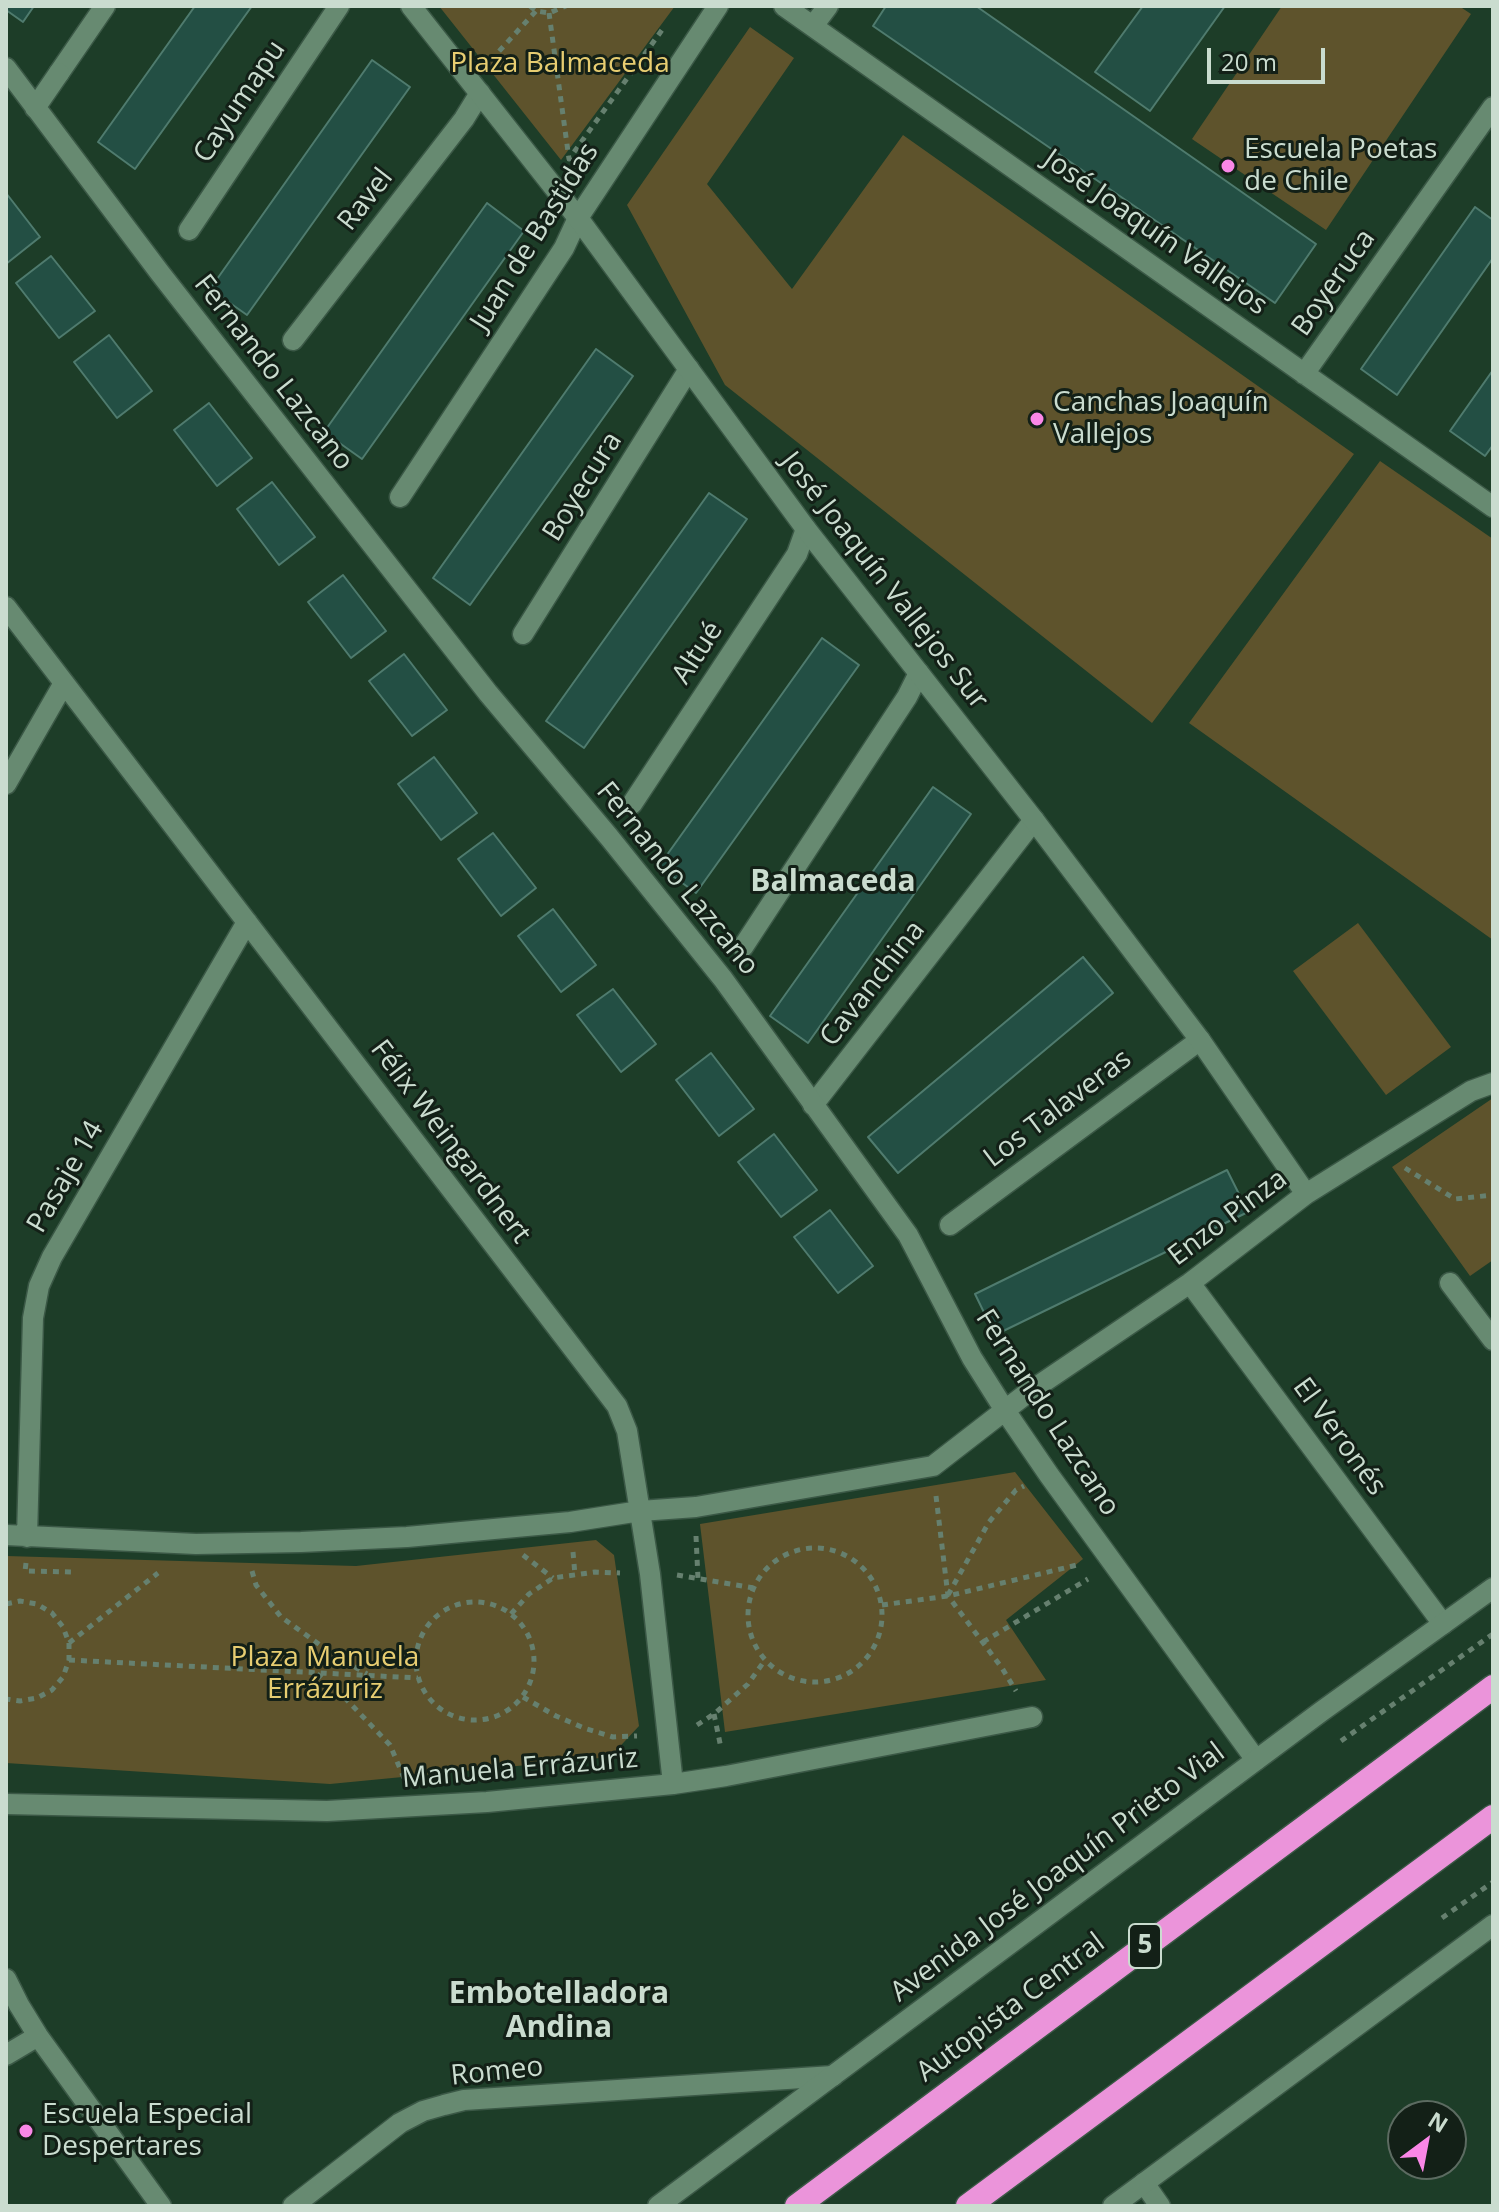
<!DOCTYPE html>
<meta charset="utf-8">
<style>
body{margin:0}
#map{position:relative;width:1499px;height:2212px;overflow:hidden;background:#1d3d28;font-family:"Open Sans",sans-serif}
canvas{display:block}
.frame{position:absolute;inset:0;border:8px solid #cadccf;pointer-events:none}
.north{position:absolute;left:1387px;top:2100px;width:80px;height:80px;box-sizing:border-box;background:#132017;border:2px solid #5c6b61;border-radius:50%;rotate:32deg;font-size:22px;font-weight:700;line-height:32px;text-align:center;color:#cadccf}
.north::after{content:'';display:block;margin:auto;width:28px;height:36px;background:#fa87e7;clip-path:polygon(50% 0,100% 100%,50% 72%,0 100%)}
.scale{position:absolute;left:1207px;top:48px;width:118px;height:36px;box-sizing:border-box;border:4px solid #cadccf;border-top:0;padding-left:10px;font-size:24px;line-height:28px;white-space:nowrap;color:#cadccf;-webkit-text-stroke:6px #132017;paint-order:stroke}
</style>
<div id="map">
<canvas width="1499" height="2212"></canvas>
<div class="frame"></div>
<div class="north">N</div>
<div class="scale">20 m</div>
</div>
<script>
const ctx = document.querySelector('canvas').getContext('2d');
ctx.lineJoin = 'round';
function fillPath(path, color) { ctx.fillStyle = color; ctx.fill(path, 'evenodd'); }
const toPath = rows => new Path2D(rows.map(r => 'M' + r).join(''));
function trace(path, color, width, dash) { ctx.strokeStyle = color; ctx.lineWidth = width; ctx.lineCap = dash ? 'butt' : 'round'; ctx.setLineDash(dash || []); ctx.stroke(path); }
function write(font, color, halo, rows, align = 'center') {
  ctx.font = font + ' "Open Sans",sans-serif'; ctx.lineWidth = 6; ctx.setLineDash([]); ctx.textBaseline = 'middle'; ctx.strokeStyle = halo; ctx.fillStyle = color; for (const [text, x, y, turn = 0] of rows) {
    ctx.save(); ctx.translate(x, y); ctx.rotate((+turn || 0) * Math.PI / 180); ctx.textAlign = isNaN(turn) ? turn : align; if (halo) ctx.strokeText(text, 0, 0); ctx.fillText(text, 0, 0); ctx.restore();
  }
}
const green = toPath([
 [439,6,675,6,561,160],
 [1282,6,1459,6,1471,14,1326,230,1192,139],
 [750,27,794,58,707,184,792,289,903,135,1354,454,1152,723,725,385,627,205],
 [1380,461,1493,539,1493,940,1189,723],
 [1358,923,1451,1047,1386,1095,1293,971],
 [1493,1098,1493,1260,1470,1276,1392,1167],
 [1015,1472,1083,1559,1006,1620,1046,1680,725,1732,700,1524],
 [596,1540,614,1555,639,1726,610,1757,330,1784,6,1763,6,1556,356,1566]
]);
const building = toPath([
 [6,6,34,6,23,22,6,10,6,6],
 [195,6,252,6,135,169,98,142,195,6],
 [886,6,976,6,1316,244,1275,303,873,26,886,6],
 [1143,6,1225,6,1150,111,1095,72,1143,6],
 [372,60,410,87,247,315,210,289,372,60],
 [6,193,40,237,6,264,6,193],
 [487,203,524,231,362,459,324,432,487,203],
 [1475,207,1493,220,1493,258,1397,395,1361,369,1475,207],
 [51,256,95,311,59,338,16,283,51,256],
 [109,335,152,391,117,418,74,362,109,335],
 [596,349,633,376,470,605,433,578,596,349],
 [1493,370,1493,445,1485,456,1450,431,1493,370],
 [209,403,252,458,217,486,174,430,209,403],
 [272,482,315,537,279,565,237,509,272,482],
 [709,493,747,519,584,748,546,721,709,493],
 [343,575,386,631,351,658,308,602,343,575],
 [822,638,859,665,696,893,659,866,822,638],
 [404,654,447,710,412,736,369,681,404,654],
 [434,757,477,813,441,840,398,784,434,757],
 [933,787,971,814,808,1043,770,1016,933,787],
 [493,833,536,888,501,916,458,859,493,833],
 [553,909,596,965,561,992,518,936,553,909],
 [1083,957,1113,993,898,1173,868,1137,1083,957],
 [613,989,656,1044,621,1072,577,1015,613,989],
 [711,1053,754,1109,719,1136,676,1080,711,1053],
 [774,1134,817,1190,781,1217,738,1162,774,1134],
 [1227,1170,1248,1212,995,1335,975,1294,1227,1170],
 [830,1210,873,1266,838,1293,794,1237,830,1210]
]);
const path = toPath([
 [530,6,536,11,549,13,566,6],
 [549,13,569,159,662,30],
 [491,60,536,11],
 [1405,1168,1455,1199,1493,1195],
 [936,1496,948,1596,1002,1668,1016,1691],
 [696,1536,698,1579],
 '748 1615a67 67 0 1 1 134 0a67 67 0 1 1-134 0Z',
 [573,1552,575,1575],
 [523,1555,553,1578],
 [26,1563,25,1571,76,1572],
 [252,1571,256,1585,281,1617,334,1655,367,1674],
 [677,1575,754,1588],
 [948,1595,989,1522,1016,1490,1024,1486],
 '416 1661a59 59 0 1 1 118 0a59 59 0 1 1-118 0Z',
 [6,1604,20,1601,37,1604,52,1613,63,1627,69,1643,69,1660,63,1677,52,1690,37,1698,20,1701,6,1699],
 [882,1605,948,1596,1077,1565],
 [511,1614,529,1594,553,1578,595,1572,620,1573],
 [983,1642,1088,1579],
 [69,1643,158,1573],
 [69,1660,418,1678],
 [317,1674,346,1699,390,1745,404,1778],
 [523,1697,556,1716,584,1728,613,1737,637,1736],
 [714,1714,721,1748],
 [697,1725,714,1714,748,1684,765,1660],
 [1341,1741,1493,1634],
 [1442,1918,1493,1882]
]);
const service = toPath([
 [59,73,105,6],
 [189,230,339,6],
 [293,340,464,119,480,93],
 [400,497,564,248,578,218],
 [523,634,689,369],
 [632,804,797,554,806,529],
 [743,947,907,697,919,673],
 [813,1105,1034,820],
 [950,1225,1200,1040],
 [1144,2183,1160,2206]
]);
const minor = toPath([
 [411,6,578,218,806,529,1034,820,1200,1040,1306,1194],
 [784,6,1493,507],
 [813,26,828,6],
 [6,68,160,273,488,693,609,837,723,979,908,1235,972,1358,1006,1412,1049,1475,1256,1760],
 [35,108,59,73],
 [578,218,718,6],
 [1304,374,1493,107],
 [6,607,617,1406,627,1431,650,1574,673,1784],
 [6,784,64,683],
 [1190,1283,1443,1624],
 [1450,1283,1493,1340],
 [6,1535,196,1544,301,1542,407,1537,570,1522,640,1511,696,1507,933,1466,1026,1394,1190,1283,1306,1194,1471,1091,1493,1083],
 [27,1537,33,1318,39,1286,52,1257,247,922],
 [6,1804,327,1811,487,1802,673,1784,726,1776,1032,1717],
 [6,1979,19,2005,38,2036,161,2206],
 [6,2055,38,2036],
 [293,2206,400,2123,423,2111,444,2105,464,2100,833,2076]
]);
const secondary = toPath([
 [658,2206,1322,1711,1493,1588],
 [1113,2206,1493,1925]
]);
const motorway = toPath([
 [797,2206,1493,1687],
 [968,2206,1493,1817]
]);
const markers = [
 [1228,166,8,"#fa87e7"],
 [1037,419,8,"#fa87e7"],
 [26,2131,8,"#fa87e7"]
];
const shields = [
 [1145,1946,32]
];
const shieldNames = [
 ["5",1145,1946]
];
const parkNames = [
 ["Plaza Balmaceda",560,64],
 ["Plaza Manuela",325,1658],
 ["Errázuriz",325,1690]
];
const streetNames = [
 ["Cayumapu",240,102,-56],
 ["Ravel",366,200,-52],
 ["José Joaquín Vallejos",1155,233,35],
 ["Juan de Bastidas",535,237,-58],
 ["Boyeruca",1334,283,-55],
 ["Fernando Lazcano",273,373,52],
 ["Boyecura",583,487,-58],
 ["José Joaquín Vallejos Sur",884,581,52],
 ["Altué",698,653,-57],
 ["Fernando Lazcano",677,879,51],
 ["Cavanchina",873,984,-52],
 ["Los Talaveras",1058,1109,-37],
 ["Félix Weingardnert",450,1142,53],
 ["Pasaje 14",66,1177,-60],
 ["Enzo Pinza",1228,1218,-37],
 ["Fernando Lazcano",1047,1413,57],
 ["El Veronés",1339,1437,54],
 ["Manuela Errázuriz",520,1769,-5],
 ["Avenida José Joaquín Prieto Vial",1058,1873,-37],
 ["Autopista Central",1011,2008,-37],
 ["Romeo",497,2072,-6]
];
const poiNames = [
 ["Escuela Poetas",1244,150],
 ["de Chile",1244,182],
 ["Canchas Joaquín",1053,403],
 ["Vallejos",1053,435],
 ["Escuela Especial",42,2115],
 ["Despertares",42,2147]
];
const neighbourhoodNames = [
 ["Balmaceda",833,882],
 ["Embotelladora",559,1994],
 ["Andina",559,2028]
];
fillPath(green, '#5e532c');
fillPath(building, '#234f44');
trace(building, '#4f7b6e', 2);
trace(service, '#3b5846', 23);
trace(minor, '#3b5846', 23);
trace(secondary, '#3b5846', 23);
trace(motorway, '#3b5846', 27);
trace(path, '#66806f', 5, [6, 6]);
trace(service, '#678a71', 20);
trace(minor, '#678a71', 20);
trace(secondary, '#678a71', 20);
trace(motorway, '#eb94da', 24);
for (const [x, y, r, color] of markers) { const dot = new Path2D(); dot.arc(x, y, r, 0, 2 * Math.PI); ctx.fillStyle = color; ctx.fill(dot); trace(dot, '#132017', 3); }
for (const [x, y, w] of shields) { const box = new Path2D(); box.roundRect(x - w / 2, y - 22, w, 44, 6); ctx.fillStyle = '#132017'; ctx.fill(box); trace(box, '#cadccf', 2); }
write('bold 26px', '#cadccf', null, shieldNames);
write('28px', '#e7cd71', '#132017', parkNames);
write('28px', '#cadccf', '#132017', streetNames);
write('28px', '#cadccf', '#132017', poiNames, 'left');
write('bold 30px', '#cadccf', '#132017', neighbourhoodNames);
</script>
